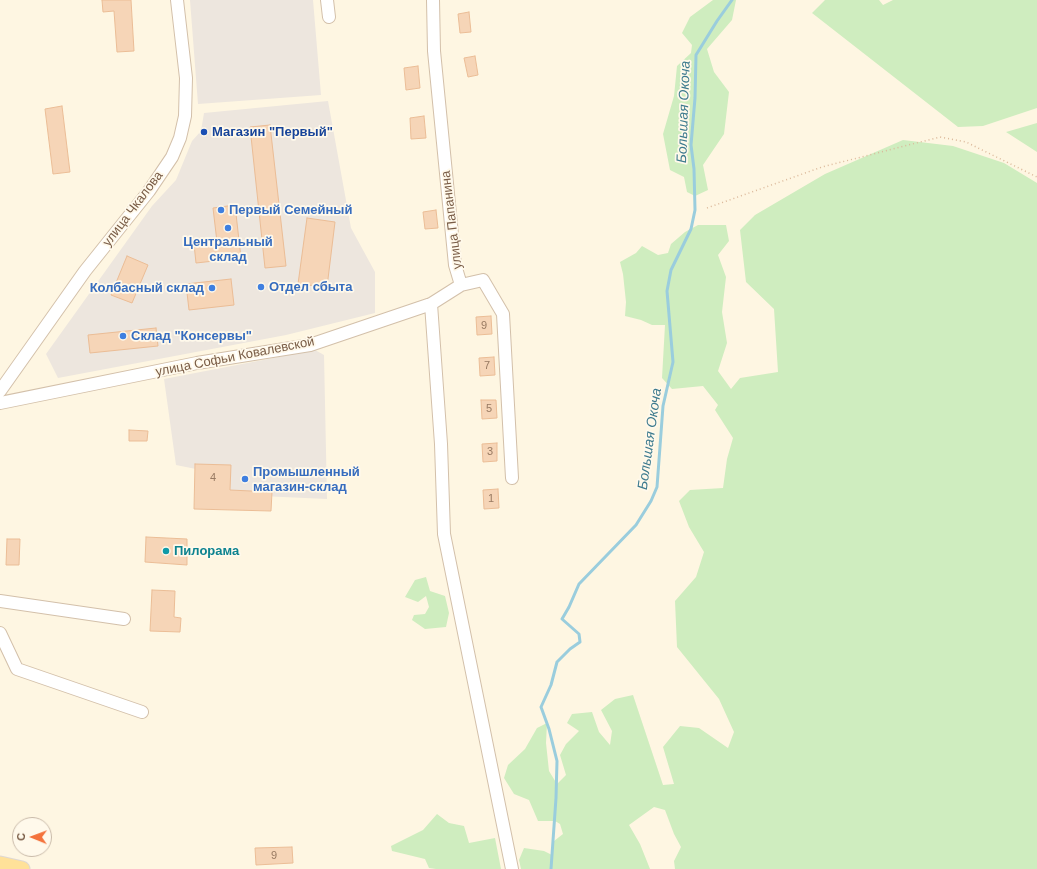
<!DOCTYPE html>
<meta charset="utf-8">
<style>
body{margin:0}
#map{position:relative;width:1037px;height:869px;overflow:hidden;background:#fef6e2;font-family:Helvetica,sans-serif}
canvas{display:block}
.north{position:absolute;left:12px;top:817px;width:40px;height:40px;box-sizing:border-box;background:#fff9eb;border:1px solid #c9baa9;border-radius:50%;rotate:271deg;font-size:11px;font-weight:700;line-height:16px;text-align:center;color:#795c46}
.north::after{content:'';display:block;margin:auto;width:14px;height:18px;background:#f4733c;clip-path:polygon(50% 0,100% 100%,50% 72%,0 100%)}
</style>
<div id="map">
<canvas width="1037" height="869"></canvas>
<div class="north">С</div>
</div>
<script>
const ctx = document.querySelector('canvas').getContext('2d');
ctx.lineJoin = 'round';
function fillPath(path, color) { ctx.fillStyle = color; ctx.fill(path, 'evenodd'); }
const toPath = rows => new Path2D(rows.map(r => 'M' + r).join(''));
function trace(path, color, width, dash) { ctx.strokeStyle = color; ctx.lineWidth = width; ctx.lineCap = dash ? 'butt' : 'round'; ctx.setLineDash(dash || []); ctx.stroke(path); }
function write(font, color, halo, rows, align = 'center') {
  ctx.font = font + ' Helvetica,sans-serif'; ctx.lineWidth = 3.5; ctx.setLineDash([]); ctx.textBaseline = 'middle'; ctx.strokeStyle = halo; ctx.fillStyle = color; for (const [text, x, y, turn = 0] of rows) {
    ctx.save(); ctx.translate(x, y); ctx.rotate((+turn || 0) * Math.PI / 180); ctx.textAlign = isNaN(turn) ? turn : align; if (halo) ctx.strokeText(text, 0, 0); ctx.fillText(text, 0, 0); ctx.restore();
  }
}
const industrial = toPath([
 [190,0,313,0,321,95,198,104],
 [328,101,351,228,375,272,375,313,286,335,58,378,46,354,152,206,176,180,192,141,201,131,204,113],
 [315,350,324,355,327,499,195,493,196,469,176,465,164,379]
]);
const green = toPath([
 [713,0,736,0,732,20,707,49,714,72,729,92,724,134,703,165,708,190,695,196,687,192,684,177,670,170,663,134,674,96,677,66,691,53,692,45,682,33,690,17],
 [825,0,879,0,883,5,893,0,1037,0,1037,108,983,126,958,127,812,13],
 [1037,123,1037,152,1006,132],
 [903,140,953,146,1004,163,1037,183,1037,869,675,869,674,861,681,847,674,834,665,810,654,807,629,825,640,844,650,869,521,869,519,860,524,848,544,851,552,855,554,841,563,834,560,824,555,821,538,821,529,800,514,794,504,778,508,765,525,749,537,728,547,723,546,743,549,771,557,784,566,775,560,755,566,744,579,731,567,723,572,714,592,712,599,732,610,745,612,731,601,710,615,699,633,695,663,785,674,784,663,747,680,726,699,728,728,748,734,732,719,699,677,647,675,601,696,577,704,552,689,527,679,501,690,490,723,488,727,459,733,438,715,410,718,405,703,386,672,389,662,378,665,325,652,325,641,320,625,316,626,302,623,274,620,262,636,253,642,246,658,255,668,253,671,244,685,232,698,225,726,225,729,241,718,255,726,277,722,312,727,343,718,371,731,389,740,378,778,372,774,309,746,282,740,230,755,215,825,174],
 [426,577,430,591,445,596,449,613,446,627,425,629,412,620,414,615,425,614,429,607,426,596,418,602,405,597,415,580],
 [437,814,449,823,464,826,469,843,495,838,501,869,436,869,429,868,425,859,392,851,391,846,423,830]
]);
const stream = toPath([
 [551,869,556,798,557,761,549,729,541,707,551,685,557,662,570,649,580,642,579,634,562,619,569,607,579,584,636,525,651,501,657,487,663,406,673,362,667,291,671,270,691,229,695,210,694,169,691,145,695,98,696,55,717,21,732,0]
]);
const building = toPath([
 [102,0,131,0,134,51,117,52,114,11,103,12,102,0],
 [469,12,471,32,460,33,458,14,469,12],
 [475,56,478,75,468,77,464,58,475,56],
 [418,66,420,88,406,90,404,68,418,66],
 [62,106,70,172,53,174,45,109,62,106],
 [424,116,426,138,411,139,410,118,424,116],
 [270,125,286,266,265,268,250,127,270,125],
 [235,205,241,258,196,263,194,244,217,242,213,208,235,205],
 [436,210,438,228,425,229,423,212,436,210],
 [307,218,335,222,327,287,298,284,307,218],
 [127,256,148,265,132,303,111,295,127,256],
 [231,279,234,305,189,310,186,284,231,279],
 [491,316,492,334,477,335,476,317,491,316],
 [156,328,158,346,90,353,88,335,156,328],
 [494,357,495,375,480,376,479,358,494,357],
 [481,400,496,400,497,418,482,419,481,400],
 [129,430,148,431,147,441,129,441,129,430],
 [497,443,497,461,483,462,482,444,497,443],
 [195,464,231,465,230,490,272,492,271,511,194,509,195,464],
 [498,489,499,508,484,509,483,490,498,489],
 [146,537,187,539,187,565,145,562,146,537],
 [7,539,20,539,19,565,6,565,7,539],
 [152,590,175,591,174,617,181,618,180,632,150,631,152,590],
 [292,847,293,863,256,865,255,848,292,847]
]);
const path = toPath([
 [707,208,822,167,940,137,966,142,1037,177]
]);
const minor = toPath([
 [327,0,329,17],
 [433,0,434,51,455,265,461,285,483,280,503,314,512,478],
 [431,304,441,444,444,534,512,869],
 [0,391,85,271,149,191,172,157,180,138,185,116,186,78,177,0],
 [0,403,197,363,310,345,431,304,461,285],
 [0,601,124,619],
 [0,633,17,669,142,712]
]);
const major = toPath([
 [0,864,22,869]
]);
const markers = [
 [204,132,4,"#1a4fb4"],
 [221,210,4,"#3f7fe0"],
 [228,228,4,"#3f7fe0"],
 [261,287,4,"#3f7fe0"],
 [212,288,4,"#3f7fe0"],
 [123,336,4,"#3f7fe0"],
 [245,479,4,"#3f7fe0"],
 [166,551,4,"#0f9aa8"]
];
const numberNames = [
 ["9",484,326],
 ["7",487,366],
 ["5",489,409],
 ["3",490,452],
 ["4",213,478],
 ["1",491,499],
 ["9",274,856]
];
const transitNames = [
 ["Магазин \"Первый\"",212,132]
];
const streetNames = [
 ["улица Чкалова",133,209,-53],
 ["улица Папанина",452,220,-97],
 ["улица Софьи Ковалевской",235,357,-11]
];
const shopNames = [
 ["Первый Семейный",229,210],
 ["Центральный",228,242,"center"],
 ["склад",228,257,"center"],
 ["Отдел сбыта",269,287],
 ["Колбасный склад",204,288,"right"],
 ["Склад \"Консервы\"",131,336],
 ["Промышленный",253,472],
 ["магазин-склад",253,487]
];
const cultureNames = [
 ["Пилорама",174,551]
];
const waterNames = [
 ["Большая Окоча",684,112,-88],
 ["Большая Окоча",650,439,-82]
];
fillPath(industrial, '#ede6de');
fillPath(green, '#cfedbf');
trace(stream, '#9acddd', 3);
fillPath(building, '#f6d5b7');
trace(building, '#ebbd96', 1);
trace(minor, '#d3c0aa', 14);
trace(major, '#dfd8d3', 17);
trace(path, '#dbb89a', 1.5, [1, 3]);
trace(minor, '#fff', 12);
trace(major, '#ffe199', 15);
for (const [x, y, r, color] of markers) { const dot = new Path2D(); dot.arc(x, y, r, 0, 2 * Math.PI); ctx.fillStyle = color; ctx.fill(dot); trace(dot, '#fff9eb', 1.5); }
write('11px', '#987a62', null, numberNames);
write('bold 13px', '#164399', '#fff9eb', transitNames, 'left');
write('13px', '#795c46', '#fff9eb', streetNames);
write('bold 13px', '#366cbe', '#fff9eb', shopNames, 'left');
write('bold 13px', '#0d838f', '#fff9eb', cultureNames, 'left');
write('italic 14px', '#3d7a8e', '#fff9eb', waterNames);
</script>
